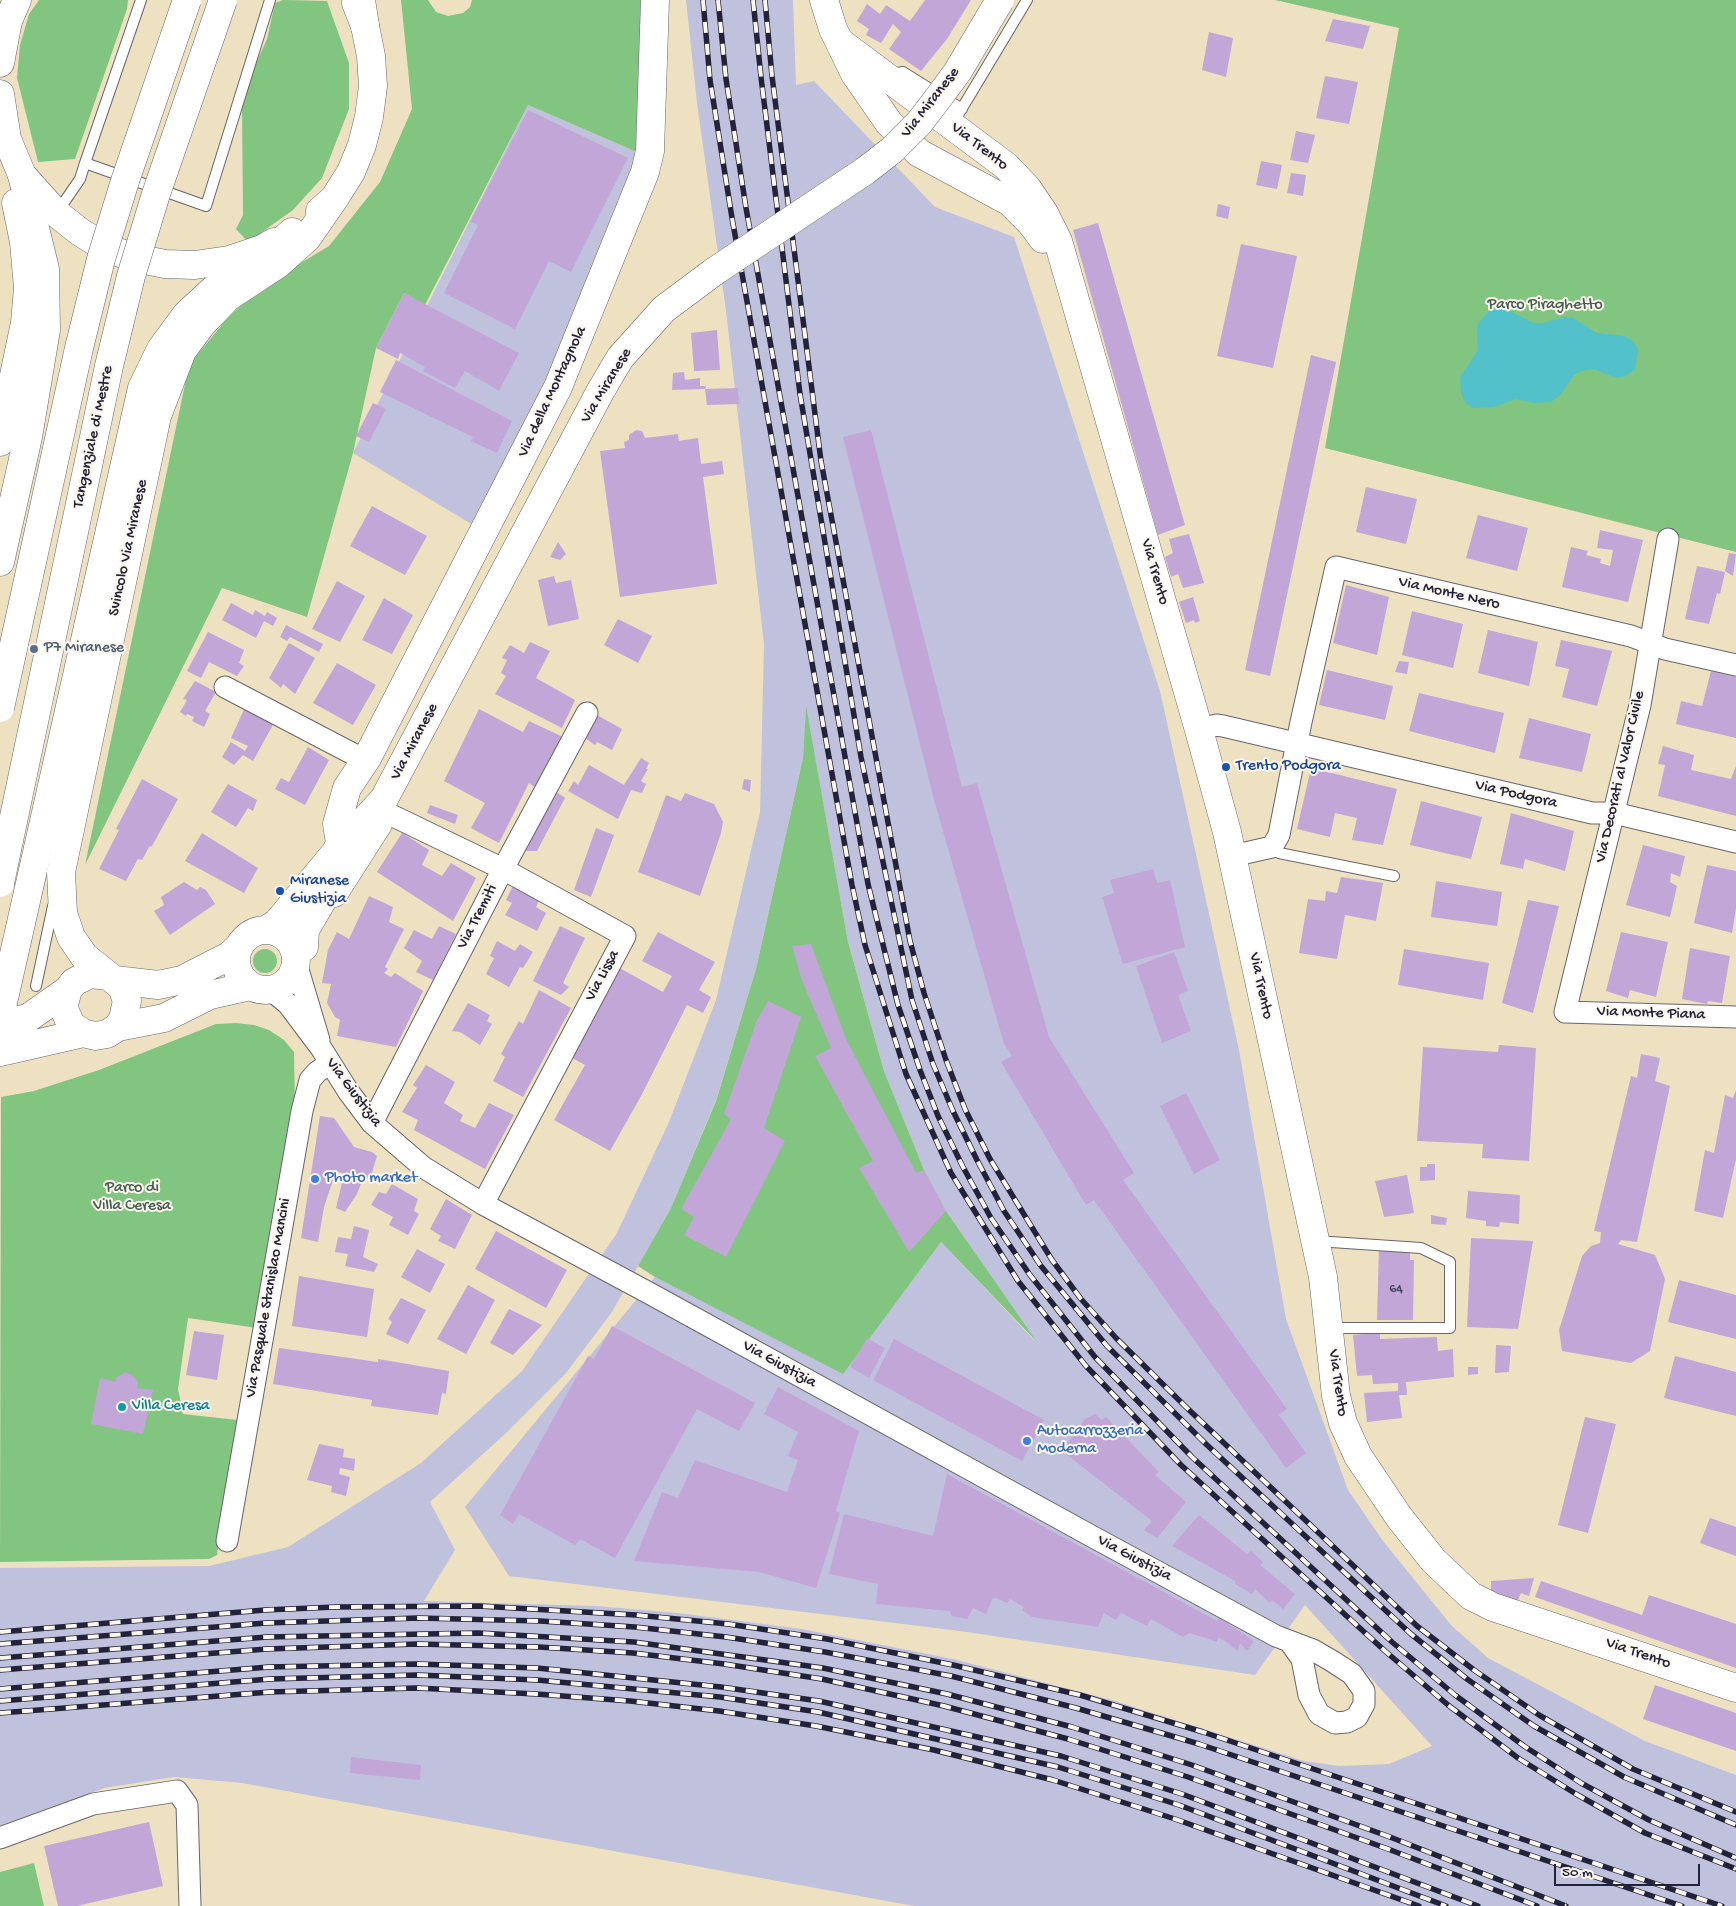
<!DOCTYPE html>
<style>
body{margin:0}
#map{position:relative;width:1736px;height:1906px;overflow:hidden;background:#eee1c1;font-family:"Gochi Hand",sans-serif}
canvas{display:block}
.scale{position:absolute;left:1554px;top:1864px;width:146px;height:22px;box-sizing:border-box;border:2px solid #22223b;border-top:0;padding-left:6px;font-size:15px;line-height:18px;white-space:nowrap;color:#22223b;-webkit-text-stroke:4px #fbf7ec;paint-order:stroke}
</style>
<div id="map">
<canvas width="1736" height="1906"></canvas>
<div class="scale">50 m</div>
</div>
<script>
const ctx = document.querySelector('canvas').getContext('2d');
ctx.lineJoin = 'round';
function fillPath(path, color) { ctx.fillStyle = color; ctx.fill(path, 'evenodd'); }
const toPath = rows => new Path2D(rows.map(r => 'M' + r).join(''));
function trace(path, color, width, dash) { ctx.strokeStyle = color; ctx.lineWidth = width; ctx.lineCap = dash ? 'butt' : 'round'; ctx.setLineDash(dash || []); ctx.stroke(path); }
function write(font, color, halo, rows, align = 'center') {
  ctx.font = font + ' "Gochi Hand",sans-serif'; ctx.lineWidth = 4; ctx.setLineDash([]); ctx.textBaseline = 'middle'; ctx.strokeStyle = halo; ctx.fillStyle = color; for (const [text, x, y, turn = 0] of rows) {
    ctx.save(); ctx.translate(x, y); ctx.rotate((+turn || 0) * Math.PI / 180); ctx.textAlign = isNaN(turn) ? turn : align; if (halo) ctx.strokeText(text, 0, 0); ctx.fillText(text, 0, 0); ctx.restore();
  }
}
const industrial = toPath([
 [686,0,793,0,796,85,814,81,935,207,1014,237,1160,691,1239,1050,1286,1319,1348,1490,1383,1541,1451,1625,1488,1658,1645,1741,1736,1775,1736,1906,914,1906,242,1783,174,1777,104,1788,0,1829,0,1568,209,1566,288,1547,421,1463,522,1371,617,1233,669,1122,716,1000,760,812,764,644,726,311,697,103],
 [806,709,848,942,884,1071,924,1170,946,1211,1036,1342,941,1242,843,1373,655,1277,465,1507,509,1576,960,1631,1255,1675,1305,1605,1432,1746,1389,1764,1339,1766,1304,1761,1115,1701,953,1659,802,1629,678,1613,596,1606,424,1601,455,1550,430,1502,504,1435,566,1373,612,1312,671,1208,716,1100,756,969,803,758],
 [528,105,639,153,577,322,473,525,353,453]
]);
const green = toPath([
 [39,0,128,0,127,9,75,159,38,162,17,78,20,45,29,14],
 [283,0,327,1,349,63,349,109,322,178,293,210,248,242,236,229,243,215,242,108,248,81,267,39,275,3],
 [401,0,428,0,436,12,448,16,463,13,470,7,472,0,640,0,645,3,639,153,528,105,425,305,404,293,376,348,353,453,307,617,222,588,85,865,189,365,225,321,256,290,329,246,380,182,412,109],
 [1275,0,1736,0,1736,552,1325,448,1399,28],
 [806,706,848,942,884,1071,924,1170,946,1211,1037,1342,941,1242,843,1374,655,1277,638,1266,671,1208,716,1101,756,969,803,758],
 '253 961a12 12 0 1 1 24 0a12 12 0 1 1-24 0Z',
 [236,1023,254,1025,269,1030,284,1040,294,1052,295,1106,257,1328,188,1318,178,1389,183,1414,237,1420,217,1555,209,1559,0,1562,1,1097,34,1091,99,1070,216,1024],
 [34,1863,44,1906,0,1906,0,1872]
]);
const water = toPath([
 [1497,309,1508,310,1533,323,1543,323,1564,317,1573,318,1597,333,1624,336,1633,341,1638,350,1635,369,1626,376,1616,378,1594,369,1581,371,1574,375,1561,394,1551,402,1533,403,1516,399,1494,407,1473,408,1465,402,1461,393,1460,377,1478,350,1477,327,1479,322,1489,311]
]);
const building = toPath([
 [925,0,971,0,947,39,921,71,889,49,901,32,893,24,881,43,866,35,869,29,857,21,867,4,880,14,886,5,910,21],
 [1333,19,1370,26,1363,49,1325,41],
 [1209,32,1233,38,1226,77,1202,70],
 [1325,76,1358,82,1349,124,1316,118],
 [528,110,628,158,571,272,549,261,515,329,444,293,478,225,470,222],
 [1296,131,1315,135,1308,163,1290,160],
 [1261,161,1282,165,1277,189,1256,185],
 [1291,173,1306,175,1303,196,1287,193],
 [1218,204,1230,207,1228,219,1216,216],
 [1098,223,1185,525,1158,535,1073,230],
 [1241,244,1297,256,1273,368,1217,356],
 [404,293,519,353,499,391,465,371,455,388,423,371,425,367,400,353,398,359,376,348],
 [717,330,720,370,694,371,691,333],
 [1311,355,1336,362,1270,676,1245,670],
 [396,360,512,421,497,453,471,441,473,437,380,392],
 [684,372,685,380,700,378,700,386,706,386,705,389,672,390,673,373],
 [738,388,739,404,707,405,705,389],
 [373,403,386,409,369,442,356,436],
 [636,430,642,431,645,438,678,434,679,441,698,438,701,464,722,461,724,474,703,477,717,584,620,597,600,451,625,448,624,442,629,440,629,435],
 [871,430,962,787,977,783,1049,1037,1134,1173,1123,1180,1287,1409,1279,1415,1306,1453,1286,1468,1094,1200,1086,1205,1001,1062,1012,1056,1004,1044,933,796,843,437],
 [1366,487,1417,499,1406,544,1356,532],
 [372,506,427,536,405,575,350,546],
 [1478,515,1528,528,1517,571,1466,558],
 [1600,530,1643,540,1628,602,1562,587,1571,547,1588,551,1586,555,1601,559,1600,563,1610,566,1613,550,1597,548],
 [1189,534,1204,583,1183,588,1178,574,1171,577,1165,557,1173,553,1169,539],
 [558,542,566,554,560,560,550,557],
 [1729,553,1736,554,1733,576,1725,571],
 [1697,566,1725,572,1720,594,1717,593,1709,624,1685,619],
 [554,576,556,583,571,580,579,619,548,626,538,580],
 [337,581,365,596,340,642,312,629],
 [1346,585,1389,597,1377,655,1333,643],
 [1193,597,1200,621,1195,623,1194,620,1186,623,1179,602],
 [384,598,413,615,392,654,362,640],
 [231,603,253,615,255,610,265,616,267,612,277,618,273,626,264,621,256,638,222,620],
 [1412,611,1463,624,1453,668,1402,655],
 [618,619,652,636,638,663,604,645],
 [286,625,323,644,319,652,290,637,287,641,280,637],
 [1488,630,1538,642,1529,686,1478,673],
 [208,632,244,650,239,663,244,666,237,676,209,662,201,678,187,671],
 [1561,640,1612,651,1597,706,1562,697,1569,669,1555,666],
 [530,642,550,651,536,678,575,700,562,728,495,694,506,676,501,673,507,660,502,658,510,645,524,653],
 [289,643,315,658,295,694,283,684,281,688,269,678],
 [1399,661,1409,662,1407,674,1395,672],
 [337,663,376,685,353,725,313,703],
 [1327,670,1393,686,1385,720,1319,705],
 [1711,671,1736,677,1736,738,1676,724,1681,701,1702,706],
 [195,681,216,692,205,711,210,714,204,727,192,721,194,717,187,714,186,716,180,712,187,700,183,699],
 [1419,693,1504,713,1495,753,1409,731],
 [246,705,275,721,253,761,243,755,234,765,222,757,231,742,245,751,248,746,231,738],
 [479,709,523,732,529,721,563,737,536,788,529,783,499,843,471,828,485,803,444,781],
 [597,715,622,729,612,750,597,742,595,745,585,738],
 [1529,718,1591,734,1582,772,1519,758],
 [1663,746,1694,755,1691,770,1731,779,1736,766,1736,816,1658,796,1665,765,1658,764],
 [308,747,329,760,305,805,275,789,281,778,289,782],
 [641,758,649,763,646,769,648,769,641,781,646,784,642,793,631,790,618,819,568,791,574,781,578,785,589,765,624,785],
 [1311,768,1397,789,1383,845,1352,840,1357,818,1335,813,1330,837,1297,829],
 [142,779,178,799,152,846,149,847,142,860,138,859,126,881,99,869,119,830,116,829],
 [744,779,751,780,750,792,742,789],
 [228,784,257,800,253,811,248,808,236,827,211,812],
 [555,791,565,798,537,851,523,851],
 [685,793,714,804,723,822,721,833,700,896,638,872,666,795,681,801],
 [1421,801,1482,817,1471,859,1410,845],
 [430,805,458,815,455,824,427,813],
 [1511,813,1574,831,1565,871,1525,859,1523,869,1500,864],
 [596,828,614,835,591,897,574,890],
 [202,833,258,868,244,893,185,861],
 [402,833,429,850,422,865,442,876,451,863,476,878,453,921,377,872],
 [1643,845,1685,856,1680,877,1671,873,1670,882,1677,886,1670,917,1626,905],
 [1707,865,1736,871,1736,908,1732,933,1694,923],
 [1153,869,1157,883,1170,880,1185,947,1123,964,1102,897,1114,893,1110,880],
 [1341,877,1383,883,1376,921,1345,915,1337,959,1299,953,1308,899,1325,901,1326,891,1337,893],
 [1436,881,1502,892,1497,926,1431,917],
 [184,882,197,890,200,887,206,890,215,904,170,935,154,911,164,905,161,897],
 [515,882,541,896,536,907,546,913,537,931,505,915,512,903,506,900],
 [369,896,393,907,389,922,404,929,385,967,388,969,384,973,391,977,395,973,423,991,396,1047,337,1036,340,1020,335,1017,327,1003,331,984,322,983,328,950,337,932,349,939],
 [1528,900,1559,906,1533,1013,1502,1003],
 [439,926,456,934,433,980,416,972,422,961,404,948,414,930,432,939],
 [560,926,585,938,563,983,569,987,561,995,533,981],
 [658,932,715,962,699,990,711,997,703,1013,687,1005,641,1096,610,1151,554,1120,585,1065,567,1055,614,965,663,992,672,976,642,961],
 [1621,932,1668,942,1656,997,1630,990,1628,998,1606,991],
 [497,941,515,951,520,944,533,952,523,968,520,967,509,987,486,974,494,958,490,956],
 [811,944,846,1039,916,1173,924,1170,946,1211,909,1252,859,1168,873,1161,815,1056,831,1048,802,981,792,946],
 [1690,948,1730,956,1722,1003,1708,1001,1707,1004,1682,999],
 [1404,949,1489,963,1483,1000,1398,985],
 [1174,952,1188,991,1178,995,1191,1031,1162,1043,1136,966],
 [539,990,571,1008,523,1097,493,1081,505,1057,501,1054,519,1021,523,1024],
 [768,1001,801,1017,764,1128,785,1141,726,1257,684,1235,694,1217,681,1209,731,1119,724,1114,757,1020],
 [468,1003,490,1015,487,1021,492,1024,480,1045,460,1032,452,1031],
 [1499,1045,1536,1048,1529,1161,1482,1158,1483,1144,1417,1141,1423,1047,1498,1052],
 [1641,1054,1660,1058,1655,1081,1670,1086,1637,1242,1621,1240,1618,1244,1655,1255,1665,1279,1650,1351,1631,1363,1562,1351,1559,1330,1582,1256,1591,1246,1600,1243,1601,1232,1594,1231,1631,1076,1637,1078],
 [426,1065,455,1082,444,1103,463,1115,460,1121,475,1128,489,1103,514,1115,485,1169,414,1130,418,1120,402,1112,417,1088,413,1085],
 [1736,1090,1736,1159,1723,1218,1694,1211,1705,1150,1714,1153,1725,1095,1733,1098],
 [1186,1093,1220,1160,1194,1174,1160,1106],
 [320,1116,334,1118,354,1147,372,1152,377,1156,370,1179,364,1176,357,1194,345,1212,336,1208,344,1174,336,1171,324,1207,318,1242,301,1238],
 [1427,1164,1435,1164,1435,1180,1420,1181,1420,1167,1427,1167],
 [1407,1175,1414,1213,1384,1217,1375,1181],
 [392,1184,418,1199,414,1211,419,1214,408,1235,389,1225,393,1217,371,1205,379,1192,386,1194],
 [1468,1191,1520,1195,1519,1224,1500,1222,1499,1227,1486,1226,1486,1221,1466,1218],
 [446,1199,472,1215,455,1249,438,1241,441,1236,430,1229],
 [1431,1215,1447,1218,1446,1225,1431,1224],
 [354,1226,369,1230,363,1257,378,1264,374,1272,345,1266,348,1254,335,1252,338,1237,351,1239],
 [496,1231,567,1270,546,1308,475,1269],
 [1471,1238,1533,1241,1518,1329,1467,1327],
 [1379,1246,1410,1248,1410,1260,1414,1260,1413,1320,1377,1320],
 [417,1249,445,1264,430,1293,401,1277],
 [299,1276,374,1289,367,1337,292,1326],
 [1679,1280,1736,1295,1736,1339,1668,1322],
 [468,1285,495,1300,466,1354,437,1339],
 [401,1298,426,1310,408,1344,386,1334,392,1322,388,1319],
 [509,1309,542,1325,513,1355,490,1343],
 [612,1326,755,1403,739,1431,697,1409,615,1558,580,1539,575,1545,519,1514,513,1524,500,1515,588,1356,594,1359],
 [194,1331,224,1335,217,1380,186,1375],
 [1380,1333,1380,1339,1437,1337,1438,1351,1453,1349,1454,1377,1406,1382,1407,1395,1399,1395,1402,1418,1367,1422,1364,1393,1398,1391,1398,1383,1373,1384,1372,1375,1357,1376,1353,1335],
 [867,1338,885,1348,869,1378,850,1367],
 [894,1339,1044,1420,1022,1461,873,1380],
 [1496,1345,1511,1346,1509,1372,1495,1373],
 [279,1348,378,1362,378,1359,449,1371,446,1394,442,1393,438,1415,371,1406,372,1400,273,1384],
 [1675,1356,1736,1372,1736,1416,1664,1398],
 [1468,1367,1478,1367,1478,1374,1468,1375],
 [125,1372,132,1375,138,1382,137,1388,153,1390,143,1434,91,1424,100,1378,116,1382,116,1378],
 [778,1387,859,1431,836,1511,840,1513,816,1588,759,1572,634,1561,662,1492,678,1498,695,1460,787,1492,798,1460,788,1456,798,1432,764,1414],
 [1095,1414,1102,1420,1106,1417,1159,1472,1155,1475,1186,1502,1157,1538,1144,1530,1152,1521,1062,1451,1085,1419],
 [1585,1417,1616,1424,1588,1533,1558,1525],
 [319,1444,344,1449,343,1457,355,1459,354,1471,340,1468,339,1474,350,1477,346,1496,331,1492,332,1486,307,1480],
 [947,1474,1217,1621,1219,1618,1254,1641,1247,1651,1240,1643,1238,1651,1219,1637,1217,1642,1190,1633,1183,1637,1151,1619,1147,1626,1121,1613,1116,1620,1104,1613,1098,1627,1032,1617,1022,1610,1024,1607,1010,1599,1007,1603,996,1598,993,1598,986,1614,973,1608,967,1619,952,1616,950,1611,876,1604,878,1584,829,1574,844,1514,933,1536],
 [1199,1515,1247,1554,1251,1551,1263,1562,1260,1565,1295,1594,1283,1609,1272,1600,1270,1603,1255,1589,1252,1594,1235,1584,1235,1581,1172,1546],
 [1710,1518,1736,1527,1736,1556,1700,1543],
 [1534,1578,1529,1596,1521,1593,1517,1602,1491,1593,1491,1581],
 [1541,1581,1642,1615,1649,1595,1736,1624,1736,1668,1535,1597],
 [1655,1685,1736,1713,1736,1751,1643,1719],
 [351,1757,421,1765,420,1780,350,1773],
 [149,1822,163,1886,77,1906,58,1906,44,1846]
]);
const lane = toPath([
 [892,74,903,72,962,109],
 [952,125,1027,0],
 [85,163,141,0],
 [58,211,80,179,85,163,206,206,270,0],
 [1272,847,1279,853,1394,876],
 [36,986,53,906],
 [1316,1241,1421,1248,1450,1262,1450,1328,1330,1328]
]);
const street = toPath([
 [1668,539,1640,705,1565,1012,1736,1017],
 [225,687,355,755,367,758],
 [1199,730,1216,725,1223,726,1592,813,1614,813,1736,842],
 [384,809,389,814,503,869,625,936,483,1204],
 [1232,856,1272,847,1279,835,1301,722,1336,567,1631,636,1665,649,1736,665],
 [296,963,319,1040],
 [271,990,288,1004,321,1048,348,1091,372,1123,423,1167,483,1204,649,1293,1095,1538,1276,1636,1313,1650,1332,1661,1352,1674,1364,1691,1364,1704,1357,1717,1347,1722,1335,1723,1319,1714,1309,1695,1302,1659,1290,1642],
 [372,1123,503,869,587,713],
 [227,1541,302,1111,310,1080,317,1072,329,1064],
 [0,1838,93,1804,177,1791,187,1805,190,1906]
]);
const secondary = toPath([
 [824,0,833,29,855,74,889,123,919,153,1010,202,1031,223,1043,239],
 [840,42,1006,166,1027,188,1044,213,1058,241,1199,730,1227,832,1323,1277,1336,1396,1343,1423,1358,1456,1399,1517,1433,1560,1471,1596,1493,1607,1736,1688],
 [0,63,8,21,17,0],
 [0,94,7,139,22,175,56,213,80,232,106,248,135,258,165,264,195,265,229,260,262,249,274,242],
 [320,211,334,199,351,172,362,145,369,117,373,86,371,56,365,26,356,3],
 [0,442,25,323,28,288,24,242,16,203],
 [336,852,340,843,337,824,347,788,367,758,558,387,645,172,650,151,655,0],
 [334,893,378,824],
 '236 960a30 30 0 1 1 60 0a30 30 0 1 1-60 0Z',
 [266,930,277,923,336,852,384,799,600,392,620,358,664,309,715,271],
 [304,947,305,930,339,872],
 [109,976,84,956,71,937,63,913,61,872,157,416,182,351,202,324,228,297,278,264,307,238,334,199],
 [115,980,158,985,182,980,229,956,239,947],
 [0,1024,28,1018,68,990,74,982,90,974,109,976,122,987,127,1001,123,1019,118,1027,107,1034,95,1036,83,1033,71,1025,65,1011,64,1004,68,990],
 [118,1027,164,1018,210,995,250,986],
 [0,1052,83,1033]
]);
const highway = toPath([
 [361,0,365,26],
 [0,562,28,437,46,330,45,269,22,175],
 [0,1016,142,388,161,349,186,315,213,290,263,258,292,232]
]);
const rail = toPath([
 [703,0,710,80,732,218,852,885,865,945,906,1074,951,1173,1018,1281,1086,1366,1181,1465,1385,1651,1448,1705,1518,1758,1576,1794,1645,1833,1736,1869],
 [718,0,726,79,746,208,868,884,898,1005,920,1070,938,1116,963,1167,991,1218,1030,1275,1095,1357,1192,1457,1392,1642,1455,1695,1524,1746,1581,1783,1649,1820,1736,1858],
 [753,0,761,77,800,394,861,757,912,1000,933,1064,953,1111,977,1160,1004,1211,1041,1266,1107,1346,1207,1445,1411,1634,1467,1679,1534,1726,1624,1777,1736,1825],
 [765,0,772,76,821,461,910,941,924,993,946,1060,965,1109,990,1159,1052,1260,1081,1299,1116,1338,1187,1408,1417,1626,1474,1670,1539,1715,1633,1769,1736,1812],
 [0,1632,265,1610,336,1607,479,1606,636,1615,728,1624,827,1639,953,1665,1080,1695,1203,1732,1722,1906],
 [0,1644,266,1623,418,1618,540,1621,635,1627,726,1637,825,1652,951,1676,1076,1708,1199,1744,1682,1906],
 [0,1658,267,1637,479,1633,634,1642,823,1668,947,1694,1072,1727,1192,1765,1390,1837,1566,1906],
 [0,1670,267,1649,417,1644,539,1647,633,1653,724,1664,822,1679,944,1706,1068,1739,1188,1777,1388,1849,1537,1906],
 [0,1689,269,1667,417,1664,537,1668,721,1687,819,1701,1061,1756,1182,1794,1478,1906],
 [0,1701,270,1679,417,1675,537,1680,720,1697,818,1712,1058,1767,1179,1805,1446,1906],
 [0,1713,270,1692,417,1688,536,1694,630,1701,719,1711,816,1726,934,1750,1053,1780,1175,1819,1419,1906]
]);
const secondaryBridge = toPath([
 [715,271,865,171,892,150,919,123,939,97,958,71,1000,0]
]);
const highwayBridge = toPath([
 [0,708,79,348,101,259,125,181,187,0],
 [0,883,109,366,131,276,156,194,223,0]
]);
const markers = [
 [34,649,5,"#5c6f8a"],
 [1226,767,5,"#1a4fb4"],
 [280,891,5,"#1a4fb4"],
 [315,1179,5,"#3f7fe0"],
 [122,1407,5,"#0f9aa8"],
 [1027,1441,5,"#3f7fe0"]
];
const numberNames = [
 ["64",1396,1290]
];
const streetNames = [
 ["Via Miranese",931,103,-52],
 ["Via Trento",979,147,38],
 ["Via Miranese",607,386,-59],
 ["Via della Montagnola",553,392,-65],
 ["Tangenziale di Mestre",94,437,-78],
 ["Svincolo Via Miranese",129,548,-78],
 ["Via Trento",1154,572,74],
 ["Via Monte Nero",1449,594,13],
 ["Via Miranese",415,742,-62],
 ["Via Decorati al Valor Civile",1621,777,-77],
 ["Via Podgora",1516,795,13],
 ["Via Tremiti",478,917,-63],
 ["Via Lissa",603,976,-62],
 ["Via Trento",1260,986,78],
 ["Via Monte Piana",1651,1014,2],
 ["Via Giustizia",353,1093,53],
 ["Via Pasquale Stanislao Mancini",269,1298,-80],
 ["Via Giustizia",779,1365,29],
 ["Via Trento",1337,1383,82],
 ["Via Giustizia",1134,1559,28],
 ["Via Trento",1638,1654,19]
];
const parkNames = [
 ["Parco Piraghetto",1545,306],
 ["Parco di",132,1189],
 ["Villa Ceresa",132,1207]
];
const serviceNames = [
 ["P7 Miranese",44,649]
];
const transitNames = [
 ["Trento Podgora",1236,767],
 ["Miranese",290,882],
 ["Giustizia",290,900]
];
const shopNames = [
 ["Photo market",325,1179],
 ["Autocarrozzeria",1037,1432],
 ["Moderna",1037,1450]
];
const cultureNames = [
 ["Villa Ceresa",132,1407]
];
fillPath(industrial, '#c0c2dd');
fillPath(green, '#81c580');
fillPath(water, '#53c1c9');
fillPath(building, '#c1a6d7');
trace(lane, '#69656a', 12);
trace(street, '#69656a', 23);
trace(secondary, '#69656a', 29);
trace(highway, '#69656a', 29);
trace(lane, '#fff', 10);
trace(street, '#fff', 21);
trace(secondary, '#fff', 28);
trace(highway, '#fff', 28);
trace(rail, '#22223b', 5.5);
trace(rail, '#fbf7ec', 4, [11]);
trace(secondaryBridge, '#69656a', 29, []);
trace(highwayBridge, '#69656a', 29, []);
trace(secondaryBridge, '#fff', 28);
trace(highwayBridge, '#fff', 28);
for (const [x, y, r, color] of markers) { const dot = new Path2D(); dot.arc(x, y, r, 0, 2 * Math.PI); ctx.fillStyle = color; ctx.fill(dot); trace(dot, '#fbf7ec', 2); }
write('14px', '#4a4362', null, numberNames);
write('16px', '#22223b', '#fbf7ec', streetNames);
write('16px', '#435b53', '#fbf7ec', parkNames);
write('16px', '#4e5e75', '#fbf7ec', serviceNames, 'left');
write('16px', '#164399', '#fbf7ec', transitNames, 'left');
write('16px', '#366cbe', '#fbf7ec', shopNames, 'left');
write('16px', '#0d838f', '#fbf7ec', cultureNames, 'left');
</script>
